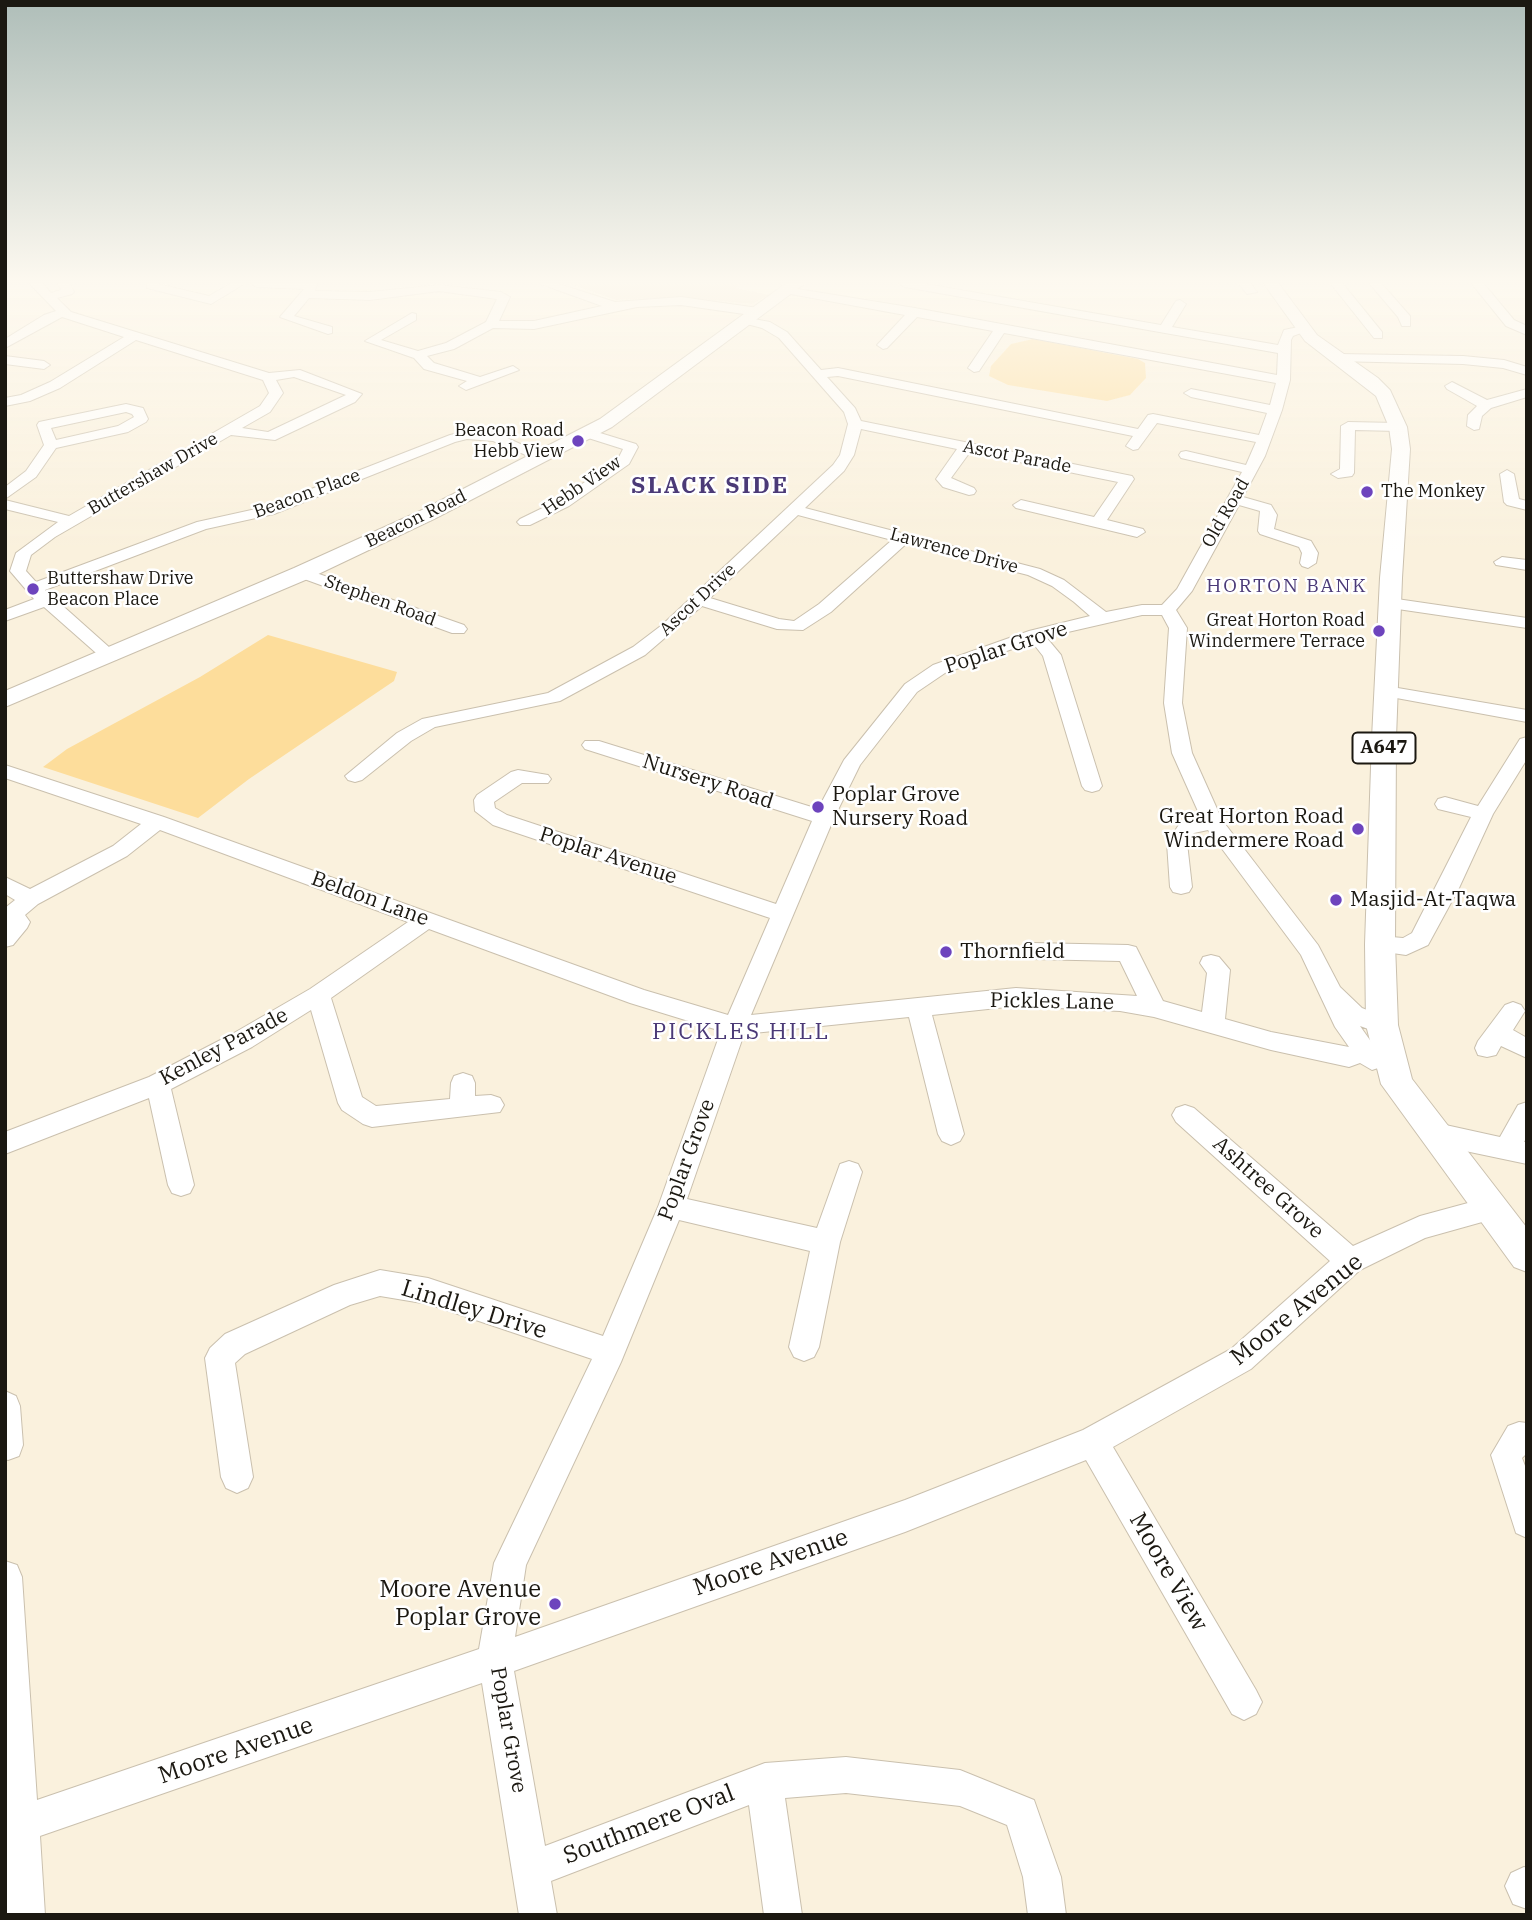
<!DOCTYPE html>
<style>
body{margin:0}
#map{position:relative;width:1532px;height:1920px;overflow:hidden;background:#faf1dd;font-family:"IBM Plex Serif",serif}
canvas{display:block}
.frame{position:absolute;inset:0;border:7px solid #1b1811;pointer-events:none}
</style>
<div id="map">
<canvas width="1532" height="1920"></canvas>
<div class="frame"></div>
</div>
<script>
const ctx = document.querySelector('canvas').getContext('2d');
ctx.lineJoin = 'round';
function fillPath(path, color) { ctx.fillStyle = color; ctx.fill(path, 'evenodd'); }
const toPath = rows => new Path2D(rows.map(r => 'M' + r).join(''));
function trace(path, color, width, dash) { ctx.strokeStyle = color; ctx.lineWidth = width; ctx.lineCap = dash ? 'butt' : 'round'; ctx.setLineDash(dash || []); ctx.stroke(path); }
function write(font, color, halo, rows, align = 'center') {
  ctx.font = font + ' "IBM Plex Serif",serif'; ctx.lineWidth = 5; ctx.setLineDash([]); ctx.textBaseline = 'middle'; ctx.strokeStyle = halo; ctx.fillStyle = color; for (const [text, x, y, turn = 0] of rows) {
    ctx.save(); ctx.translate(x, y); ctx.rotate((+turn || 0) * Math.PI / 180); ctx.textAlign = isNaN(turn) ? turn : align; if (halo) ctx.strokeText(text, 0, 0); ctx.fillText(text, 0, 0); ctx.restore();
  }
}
const built = toPath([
 [570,284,740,284,736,288,769,295,752,304,678,297,616,300]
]);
const green = toPath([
 [1033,339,1138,359,1145,363,1146,378,1130,395,1107,401,1008,385,989,376,991,366,1011,344],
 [268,635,397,672,394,681,249,779,198,818,43,767,67,749,200,677]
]);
const minor = toPath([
 [30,284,43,284,51,293,61,290,58,284,70,284,74,292,72,294,57,298,71,312,269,373,300,370,362,394,355,402,275,440,231,435,55,537,31,555,26,571,36,582,197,522,265,507,450,435,467,431,496,433,547,456,545,459,535,459,493,441,467,439,455,442,274,514,206,529,45,590,119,656,116,660,104,660,44,607,5,621,5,610,34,599,10,571,16,553,58,522,5,509,5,500,69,516,260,406,269,393,263,380,136,340,60,388,30,401,5,406,5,398,21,395,50,382,124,337,62,317,5,348,5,339,44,315,56,311,30,284],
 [294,377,346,395,268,432,242,428,270,412,283,393,276,380,294,377],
 [147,284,158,284,209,296,230,284,244,284,211,304,147,288,147,284],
 [251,284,317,284,315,291,370,292,439,285,501,292,510,297,499,321,534,321,602,306,541,284,559,284,615,302,681,297,758,308,764,312,758,316,681,305,637,307,534,329,493,328,454,349,427,356,434,363,480,377,513,366,519,370,466,390,459,386,467,381,424,369,414,358,365,341,412,313,416,314,416,320,381,340,418,351,446,343,486,322,497,299,439,291,370,300,309,298,294,316,332,327,332,333,328,334,280,317,304,289,257,287,251,284],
 [899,284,926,284,1161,325,1176,301,1180,300,1186,304,1172,327,1278,345,1284,330,1303,326,1309,330,1293,336,1291,340,1290,380,1282,410,1265,456,1243,497,1271,505,1277,515,1274,529,1311,541,1318,553,1316,563,1308,568,1302,566,1300,563,1302,553,1299,547,1260,534,1258,531,1260,511,1239,505,1192,591,1176,610,1187,628,1182,703,1192,753,1222,820,1318,945,1340,987,1362,1008,1390,1019,1394,1025,1390,1031,1382,1034,1360,1026,1384,1060,1381,1067,1372,1070,1360,1063,1349,1067,1271,1050,1154,1017,1120,1011,1016,1006,932,1015,964,1134,960,1141,951,1145,942,1141,938,1134,909,1017,744,1034,687,1199,817,1228,840,1164,849,1161,858,1164,862,1172,840,1242,819,1347,814,1357,804,1361,794,1357,789,1347,810,1251,679,1220,621,1362,526,1565,515,1637,905,1500,1083,1430,1231,1349,1330,1261,1176,1122,1172,1115,1176,1108,1185,1105,1194,1108,1353,1246,1420,1216,1490,1197,1500,1201,1503,1209,1500,1217,1425,1238,1360,1270,1251,1369,1113,1447,1256,1690,1262,1702,1256,1714,1244,1720,1232,1714,1086,1460,905,1532,514,1671,545,1846,765,1763,846,1757,960,1770,1034,1800,1061,1877,1066,1915,1028,1915,1023,1877,1007,1825,960,1806,846,1793,785,1798,802,1915,764,1915,749,1805,551,1881,557,1915,519,1915,482,1683,40,1836,45,1915,7,1915,5,1561,17,1565,22,1577,37,1800,479,1649,494,1563,592,1359,428,1304,380,1296,350,1305,245,1354,235,1363,253,1477,248,1488,237,1493,226,1488,221,1477,205,1358,210,1348,225,1334,334,1285,380,1270,428,1278,603,1336,658,1207,721,1031,630,1003,429,929,331,998,362,1097,376,1106,450,1099,451,1083,454,1076,463,1073,472,1076,475,1083,475,1096,491,1095,500,1098,504,1105,500,1112,372,1127,363,1124,342,1110,338,1103,311,1010,252,1047,171,1089,194,1185,190,1193,181,1196,172,1193,168,1185,149,1098,5,1154,5,1132,149,1077,234,1033,310,989,408,922,160,830,127,856,38,904,25,915,30,922,27,928,13,945,5,947,5,908,15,900,5,894,5,877,30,889,113,846,141,824,5,778,5,765,164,817,644,990,728,1015,770,918,493,825,475,811,474,800,477,795,511,772,518,770,548,775,551,779,548,783,522,783,494,802,495,808,507,815,776,904,812,821,585,749,582,745,585,741,599,741,818,809,844,760,905,684,933,665,1029,631,1090,616,1074,602,1052,586,1028,575,906,544,831,612,803,630,777,629,702,606,645,655,560,701,435,727,411,741,362,780,355,782,348,780,345,776,397,733,422,719,548,693,633,647,662,625,833,465,840,455,848,424,844,412,779,338,762,328,743,323,743,317,770,322,787,332,821,370,838,368,1138,429,1148,415,1153,414,1259,435,1267,413,1191,397,1184,393,1191,389,1270,405,1276,383,1004,333,979,371,974,372,968,368,993,331,917,317,887,348,883,349,877,345,905,315,785,293,779,290,785,287,915,308,1277,375,1278,353,905,287,899,284],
 [838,376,1133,436,1126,446,1133,450,1138,449,1157,423,1256,442,1246,465,1186,451,1181,452,1179,455,1181,458,1242,472,1177,589,1162,605,1142,605,1106,612,1064,580,1040,569,805,508,844,471,854,455,861,429,957,449,936,479,943,487,969,495,974,494,976,491,974,488,951,478,970,452,1118,482,1094,517,1021,500,1013,505,1016,508,1137,537,1145,532,1143,529,1107,520,1134,479,1132,476,861,421,855,408,827,377,838,376],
 [798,515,892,540,819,604,794,621,779,619,710,598,798,515],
 [1142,615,1162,615,1169,628,1164,703,1172,753,1201,818,1180,823,1167,843,1170,887,1173,892,1181,894,1189,892,1192,887,1187,843,1194,833,1208,830,1301,955,1335,1027,1349,1047,1271,1032,1225,1019,1230,970,1219,957,1211,955,1203,957,1200,963,1207,973,1202,1012,1163,1001,1136,947,1128,945,1032,943,1024,945,1021,951,1024,957,1032,959,1120,961,1137,996,1016,988,751,1015,834,818,860,765,917,692,945,673,1032,642,1043,656,1082,786,1085,790,1092,792,1099,790,1102,786,1061,655,1046,637,1142,615],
 [1239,284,1251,284,1257,292,1247,294,1239,284],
 [1331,284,1343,284,1382,332,1382,338,1374,338,1331,284],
 [1370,284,1382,284,1410,316,1410,326,1402,326,1398,317,1370,284],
 [1472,284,1484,284,1514,320,1527,326,1527,335,1506,326,1472,284],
 [1339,354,1463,356,1504,360,1527,367,1527,375,1503,368,1463,364,1334,361,1333,358,1339,354],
 [5,356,44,361,50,365,44,369,5,364,5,356],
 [1452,382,1487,400,1527,389,1527,397,1491,408,1482,416,1479,429,1474,430,1467,426,1468,415,1477,406,1447,389,1445,386,1452,382],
 [126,404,143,408,148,419,146,422,128,432,56,448,36,477,5,499,5,487,26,471,44,445,37,425,39,422,126,404],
 [126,412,132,414,134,417,118,426,56,440,51,428,126,412],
 [1348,422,1398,423,1405,427,1398,431,1355,430,1354,473,1352,476,1338,478,1331,474,1340,469,1341,426,1348,422],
 [587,429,636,444,638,447,629,464,569,506,530,525,520,525,517,522,520,519,559,500,618,459,623,449,582,436,580,433,587,429],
 [1507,470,1514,474,1519,499,1527,501,1527,510,1507,505,1504,502,1500,474,1507,470],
 [1502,557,1527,560,1527,570,1496,565,1494,562,1502,557],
 [302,568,464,625,467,629,464,633,452,633,296,576,294,573,296,570,302,568],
 [1390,598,1527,618,1527,628,1384,607,1382,603,1390,598],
 [1386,686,1527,710,1527,722,1380,695,1377,691,1386,686],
 [1527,737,1527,759,1493,814,1459,888,1428,945,1406,955,1372,950,1369,944,1372,938,1380,936,1403,938,1412,933,1471,817,1438,809,1435,804,1438,799,1445,797,1478,806,1520,739,1527,737],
 [1513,1002,1521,1005,1525,1011,1513,1030,1527,1038,1527,1058,1501,1046,1496,1055,1487,1057,1478,1055,1475,1048,1478,1041,1505,1005,1513,1002],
 [1527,1102,1527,1136,1524,1142,1527,1142,1527,1164,1432,1144,1423,1140,1419,1133,1423,1126,1432,1122,1500,1137,1518,1105,1527,1102],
 [5,1391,16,1396,20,1406,23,1445,19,1456,8,1460,5,1459,5,1391],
 [1519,1422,1527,1423,1527,1453,1522,1458,1527,1471,1527,1538,1516,1533,1491,1455,1508,1426,1519,1422],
 [1524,1867,1527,1868,1527,1909,1513,1904,1505,1886,1511,1873,1524,1867]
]);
const major = toPath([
 [785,284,804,284,612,427,434,519,310,578,5,707,5,691,294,568,420,511,600,419,785,284],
 [1264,284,1279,284,1317,335,1378,378,1390,390,1407,427,1410,449,1402,578,1396,738,1395,944,1398,1025,1412,1079,1527,1228,1527,1272,1514,1267,1381,1084,1366,1025,1365,944,1372,738,1380,578,1392,449,1389,427,1376,396,1305,341,1264,284]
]);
const markers = [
 [578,441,7,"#6d44bd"],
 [1367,492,7,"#6d44bd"],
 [33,589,7,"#6d44bd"],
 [1379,631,7,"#6d44bd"],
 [818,807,7,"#6d44bd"],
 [1358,829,7,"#6d44bd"],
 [1336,900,7,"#6d44bd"],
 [946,952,7,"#6d44bd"],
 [555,1604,7,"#6d44bd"]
];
const farPoinames = [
 ["Beacon Road",564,431],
 ["Hebb View",564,452],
 ["The Monkey",1381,492,"left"],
 ["Buttershaw Drive",47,579,"left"],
 ["Beacon Place",47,600,"left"],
 ["Great Horton Road",1365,621],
 ["Windermere Terrace",1365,642]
];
const farStreetnames = [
 ["Ascot Parade",1017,457,11],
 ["Buttershaw Drive",153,474,-30],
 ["Hebb View",582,486,-34],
 ["Beacon Place",307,494,-20],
 ["Old Road",1226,513,-60],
 ["Beacon Road",416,519,-26],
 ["Lawrence Drive",954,551,15],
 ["Ascot Drive",698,600,-43],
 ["Stephen Road",380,601,20]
];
const farNeighbourhoodnames = [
 ["HORTON BANK",1287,587]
];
const shields = [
 [1384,748,63]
];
const shieldNames = [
 ["A647",1384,748]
];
const streetNames = [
 ["Poplar Grove",1006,648,-18],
 ["Nursery Road",708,782,18],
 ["Poplar Avenue",608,856,18],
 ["Beldon Lane",370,899,20],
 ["Pickles Lane",1052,1002,1],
 ["Kenley Parade",224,1047,-28],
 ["Poplar Grove",687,1160,-70],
 ["Ashtree Grove",1268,1188,42],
 ["Poplar Grove",508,1730,80]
];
const poiNames = [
 ["Poplar Grove",832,795],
 ["Nursery Road",832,819],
 ["Great Horton Road",1344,817,"right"],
 ["Windermere Road",1344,841,"right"],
 ["Masjid-At-Taqwa",1350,900],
 ["Thornfield",960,952]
];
const farDistrictnames = [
 ["SLACK SIDE",710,486]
];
const neighbourhoodNames = [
 ["PICKLES HILL",741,1032]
];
const nearStreetnames = [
 ["Lindley Drive",474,1310,17],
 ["Moore Avenue",1297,1310,-39],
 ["Moore Avenue",771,1563,-19],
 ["Moore View",1168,1572,60],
 ["Moore Avenue",236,1751,-19],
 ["Southmere Oval",649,1825,-21]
];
const nearPoinames = [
 ["Moore Avenue",541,1590],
 ["Poplar Grove",541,1618]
];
fillPath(built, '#f0e3c9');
fillPath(green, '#fddd9b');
trace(minor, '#cac0ae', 2);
trace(major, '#cac0ae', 2);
fillPath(minor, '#fff');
fillPath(major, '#fff');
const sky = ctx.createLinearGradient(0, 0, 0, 553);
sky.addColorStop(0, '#afbeb9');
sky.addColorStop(0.51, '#fdf9f0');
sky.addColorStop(1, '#fdf9f000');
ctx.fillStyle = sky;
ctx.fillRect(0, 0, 1532, 553);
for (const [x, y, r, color] of markers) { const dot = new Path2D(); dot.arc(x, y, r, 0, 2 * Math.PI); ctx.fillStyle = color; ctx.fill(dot); trace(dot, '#fff', 2.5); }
write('18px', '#1b1811', '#fff', farPoinames, 'right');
write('18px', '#1b1811', '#fff', farStreetnames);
ctx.letterSpacing = '2px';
write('19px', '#4b3a77', '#fff', farNeighbourhoodnames);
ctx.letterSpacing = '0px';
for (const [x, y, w] of shields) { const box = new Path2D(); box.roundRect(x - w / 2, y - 15.5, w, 31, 5); ctx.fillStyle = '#fff'; ctx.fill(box); trace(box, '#1b1811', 2); }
write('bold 19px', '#1b1811', null, shieldNames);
write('21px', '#1b1811', '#fff', streetNames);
write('21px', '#1b1811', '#fff', poiNames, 'left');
ctx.letterSpacing = '2px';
write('bold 23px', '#4b3a77', '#fff', farDistrictnames);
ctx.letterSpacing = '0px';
ctx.letterSpacing = '2px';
write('23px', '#4b3a77', '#fff', neighbourhoodNames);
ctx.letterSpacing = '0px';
write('24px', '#1b1811', '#fff', nearStreetnames);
write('24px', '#1b1811', '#fff', nearPoinames, 'right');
</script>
